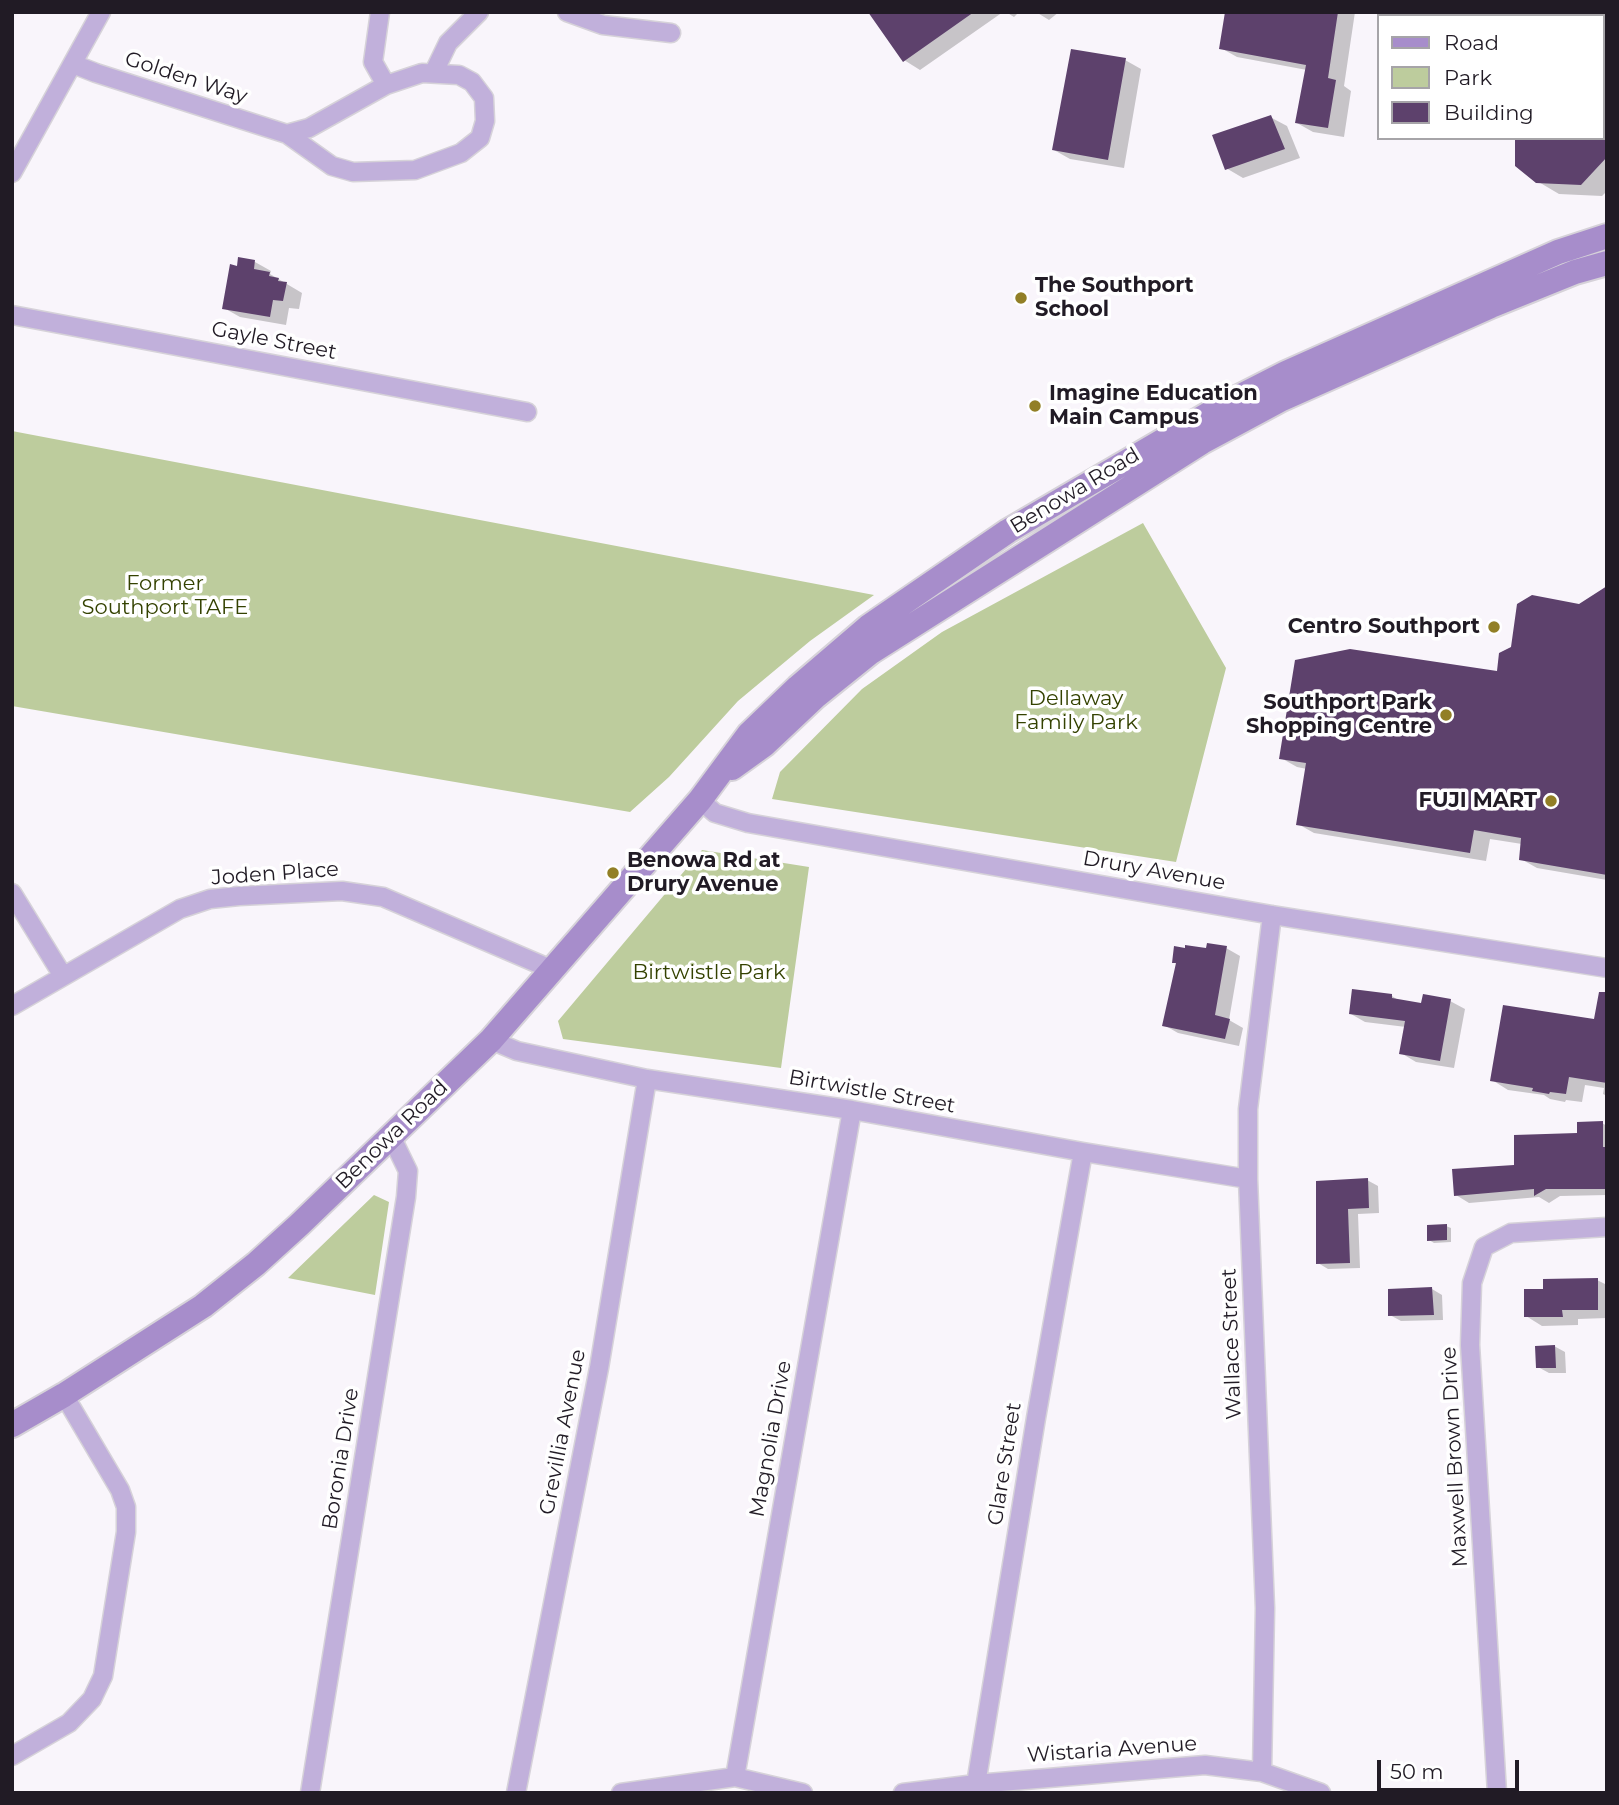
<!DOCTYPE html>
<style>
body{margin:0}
#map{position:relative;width:1619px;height:1805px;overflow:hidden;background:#f9f5fb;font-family:Montserrat,sans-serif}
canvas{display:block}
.frame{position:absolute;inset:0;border:14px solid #211b25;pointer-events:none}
.legend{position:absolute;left:1377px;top:14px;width:228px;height:126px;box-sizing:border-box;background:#fff;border:2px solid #a6a4a8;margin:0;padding:9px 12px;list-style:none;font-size:21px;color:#211b25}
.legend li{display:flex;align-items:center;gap:14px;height:35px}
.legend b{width:35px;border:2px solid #a6a4a8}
.scale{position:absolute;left:1377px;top:1760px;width:142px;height:32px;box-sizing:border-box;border:4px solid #211b25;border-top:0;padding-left:9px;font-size:21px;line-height:24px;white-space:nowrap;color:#211b25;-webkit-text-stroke:5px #fff;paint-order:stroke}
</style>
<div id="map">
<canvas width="1619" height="1805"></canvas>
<div class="frame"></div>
<ul class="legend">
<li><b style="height:9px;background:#a78dcb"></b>Road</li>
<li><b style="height:19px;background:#bdcc9d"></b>Park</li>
<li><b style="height:19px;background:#5d416c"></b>Building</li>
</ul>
<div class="scale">50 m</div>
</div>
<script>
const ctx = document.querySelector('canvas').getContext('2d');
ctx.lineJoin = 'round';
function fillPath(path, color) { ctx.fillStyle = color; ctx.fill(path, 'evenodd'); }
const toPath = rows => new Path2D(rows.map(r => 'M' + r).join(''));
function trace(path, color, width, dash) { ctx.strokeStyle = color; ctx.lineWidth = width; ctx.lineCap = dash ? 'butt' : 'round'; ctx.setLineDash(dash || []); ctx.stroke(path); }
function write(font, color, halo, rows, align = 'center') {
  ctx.font = font + ' Montserrat,sans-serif'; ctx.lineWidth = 7; ctx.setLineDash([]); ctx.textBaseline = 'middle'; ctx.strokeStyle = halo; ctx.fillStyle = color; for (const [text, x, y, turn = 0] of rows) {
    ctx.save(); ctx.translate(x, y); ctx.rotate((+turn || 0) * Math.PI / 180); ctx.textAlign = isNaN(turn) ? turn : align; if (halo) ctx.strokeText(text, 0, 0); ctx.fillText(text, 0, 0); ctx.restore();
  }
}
const green = toPath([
 [12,431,874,595,810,641,738,701,669,777,630,812,12,706],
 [1143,523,1226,668,1176,862,772,799,780,772,862,689,942,632],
 [702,850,809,867,781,1068,563,1039,558,1021],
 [374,1195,389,1202,375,1295,288,1278]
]);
const shadow = toPath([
 [870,12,1003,12,920,70,904,60],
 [1006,12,1019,12,1014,17],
 [1036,12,1059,12,1049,20],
 [1227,12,1355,12,1344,86,1351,91,1344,137,1313,132,1297,123,1307,70,1237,57,1221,48],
 [1125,60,1141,69,1124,168,1070,159,1054,150],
 [1603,92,1607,93,1607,191,1602,196,1559,194,1537,181,1603,138],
 [1270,117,1287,126,1300,158,1243,178,1226,168],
 [255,262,271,271,270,274,302,293,299,309,289,308,286,325,240,317,224,308,238,268],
 [1607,588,1607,880,1537,868,1521,859,1522,844,1490,839,1486,861,1314,833,1298,824,1307,769,1297,767,1281,758,1499,673,1579,606],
 [1226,948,1240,956,1229,1020,1243,1028,1239,1046,1178,1033,1164,1025,1177,964,1173,962,1207,950],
 [1392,996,1401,1002,1422,1005,1450,1001,1465,1009,1454,1068,1416,1062,1401,1053,1406,1027,1365,1022,1351,1014],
 [1607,1019,1607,1096,1603,1094,1604,1088,1585,1085,1582,1102,1566,1100,1565,1102,1550,1099,1544,1095,1508,1090,1492,1080,1595,1021],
 [1602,1123,1607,1126,1607,1195,1560,1196,1549,1203,1539,1197,1469,1203,1456,1195],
 [1367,1180,1378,1186,1379,1213,1358,1214,1360,1268,1328,1269,1318,1263,1317,1182],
 [1446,1226,1451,1228,1451,1242,1434,1243,1429,1240],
 [1597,1280,1607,1285,1607,1318,1578,1319,1578,1325,1542,1326,1526,1316,1545,1291],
 [1432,1289,1442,1295,1443,1320,1401,1321,1390,1315],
 [1554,1346,1565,1352,1566,1373,1549,1373,1538,1367]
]);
const building = toPath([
 [868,12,974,12,903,62],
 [1225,12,1338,12,1328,78,1336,80,1328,128,1295,123,1306,65,1219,49],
 [1071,49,1126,58,1108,160,1052,150],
 [1271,115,1285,149,1225,170,1212,135],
 [1515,138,1607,138,1607,157,1581,185,1536,183,1515,166],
 [238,257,255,260,254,269,270,272,269,276,279,278,278,281,287,282,283,301,273,300,270,317,222,309,230,264,237,266],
 [1607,586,1607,875,1519,860,1521,838,1474,830,1470,853,1296,825,1306,763,1279,759,1295,660,1350,649,1497,671,1499,653,1511,647,1517,604,1532,595,1579,604],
 [1207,943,1227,946,1215,1015,1230,1019,1225,1039,1162,1026,1176,963,1172,963,1174,946,1185,948,1185,945,1206,948],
 [1352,989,1392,994,1392,998,1421,1003,1423,994,1451,999,1440,1061,1399,1054,1405,1021,1349,1014],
 [1599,992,1607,992,1607,1083,1569,1077,1566,1094,1550,1092,1549,1094,1532,1091,1533,1088,1490,1081,1503,1005,1594,1019],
 [1603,1121,1603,1147,1607,1147,1607,1189,1546,1189,1534,1196,1534,1189,1454,1196,1452,1169,1514,1165,1514,1135,1577,1133,1577,1122],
 [1368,1178,1369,1208,1348,1209,1350,1263,1316,1264,1316,1181],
 [1447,1224,1447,1240,1427,1241,1427,1225],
 [1598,1278,1598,1310,1562,1310,1563,1317,1524,1317,1524,1289,1543,1289,1543,1279],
 [1432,1287,1434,1315,1388,1316,1388,1289],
 [1555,1345,1556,1368,1536,1368,1535,1346]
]);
const minor = toPath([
 [380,12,373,62,386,85],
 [567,12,603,25,671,33],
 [73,64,96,73,287,134,332,166,353,172,415,170,461,153,480,138,485,121,484,98,472,82,459,75,422,73,386,85,309,128,287,134],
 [434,72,448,43,479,12],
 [12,173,101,12],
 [12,315,527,412],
 [700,800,715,813,748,823,1272,915,1607,968],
 [12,893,63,976],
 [12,1006,180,909,210,899,239,896,342,891,383,897,553,970],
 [491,1040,517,1051,647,1079,852,1110,1083,1152,1248,1179],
 [12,1756,69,1723,92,1699,103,1676,126,1532,126,1507,120,1490,64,1395],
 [1262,1772,1265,1608,1248,1179,1248,1109,1272,915],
 [735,1777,852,1110],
 [976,1784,1036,1418,1083,1152],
 [310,1793,406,1197,408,1171,391,1136],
 [516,1793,599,1368,647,1079],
 [621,1793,735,1777,803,1793],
 [903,1793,976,1784,1205,1765,1262,1772,1321,1793],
 [1497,1793,1470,1345,1472,1283,1484,1247,1511,1233,1607,1227]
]);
const secondary = toPath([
 [732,768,764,745,815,697,871,652,1202,442,1282,399,1491,306,1575,272,1607,263],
 [12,1425,64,1395,203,1306,256,1264,299,1225,491,1040,700,800,749,734,798,687,868,627,1008,531,1229,402,1286,373,1558,252,1607,236]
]);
const markers = [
 [1021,298,7,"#927f26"],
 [1035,406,7,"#927f26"],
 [1494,627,7,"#927f26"],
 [1446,715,7,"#927f26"],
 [1551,801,7,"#927f26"],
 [613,873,7,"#927f26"]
];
const streetNames = [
 ["Golden Way",186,78,18],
 ["Gayle Street",274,341,11],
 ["Benowa Road",1075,491,-31],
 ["Drury Avenue",1154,871,10],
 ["Joden Place",275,874,-4],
 ["Birtwistle Street",872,1092,10],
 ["Benowa Road",392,1135,-44],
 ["Wallace Street",1232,1344,-92],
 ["Grevillia Avenue",563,1432,-79],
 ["Magnolia Drive",771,1439,-80],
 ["Maxwell Brown Drive",1455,1457,-93],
 ["Boronia Drive",341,1459,-81],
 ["Glare Street",1005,1464,-81],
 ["Wistaria Avenue",1112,1750,-4]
];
const poiNames = [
 ["The Southport",1035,286],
 ["School",1035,310],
 ["Imagine Education",1049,394],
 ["Main Campus",1049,418],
 ["Centro Southport",1480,627,"right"],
 ["Southport Park",1432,703,"right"],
 ["Shopping Centre",1432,727,"right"],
 ["FUJI MART",1537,801,"right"],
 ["Benowa Rd at",627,861],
 ["Drury Avenue",627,885]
];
const parkNames = [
 ["Former",165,584],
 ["Southport TAFE",165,608],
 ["Dellaway",1076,699],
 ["Family Park",1076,723],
 ["Birtwistle Park",709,973]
];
fillPath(green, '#bdcc9d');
fillPath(shadow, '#0003');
fillPath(building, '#5d416c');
trace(minor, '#d6d2d9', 21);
trace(secondary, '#d6d2d9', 28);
trace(minor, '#c1b0db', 18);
trace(secondary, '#a78dcb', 24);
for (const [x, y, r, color] of markers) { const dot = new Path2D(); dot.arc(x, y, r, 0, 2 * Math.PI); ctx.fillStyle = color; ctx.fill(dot); trace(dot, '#fff', 2.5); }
write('21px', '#211b25', '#fff', streetNames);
write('bold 21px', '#211b25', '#fff', poiNames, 'left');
write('21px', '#344201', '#fff', parkNames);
</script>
